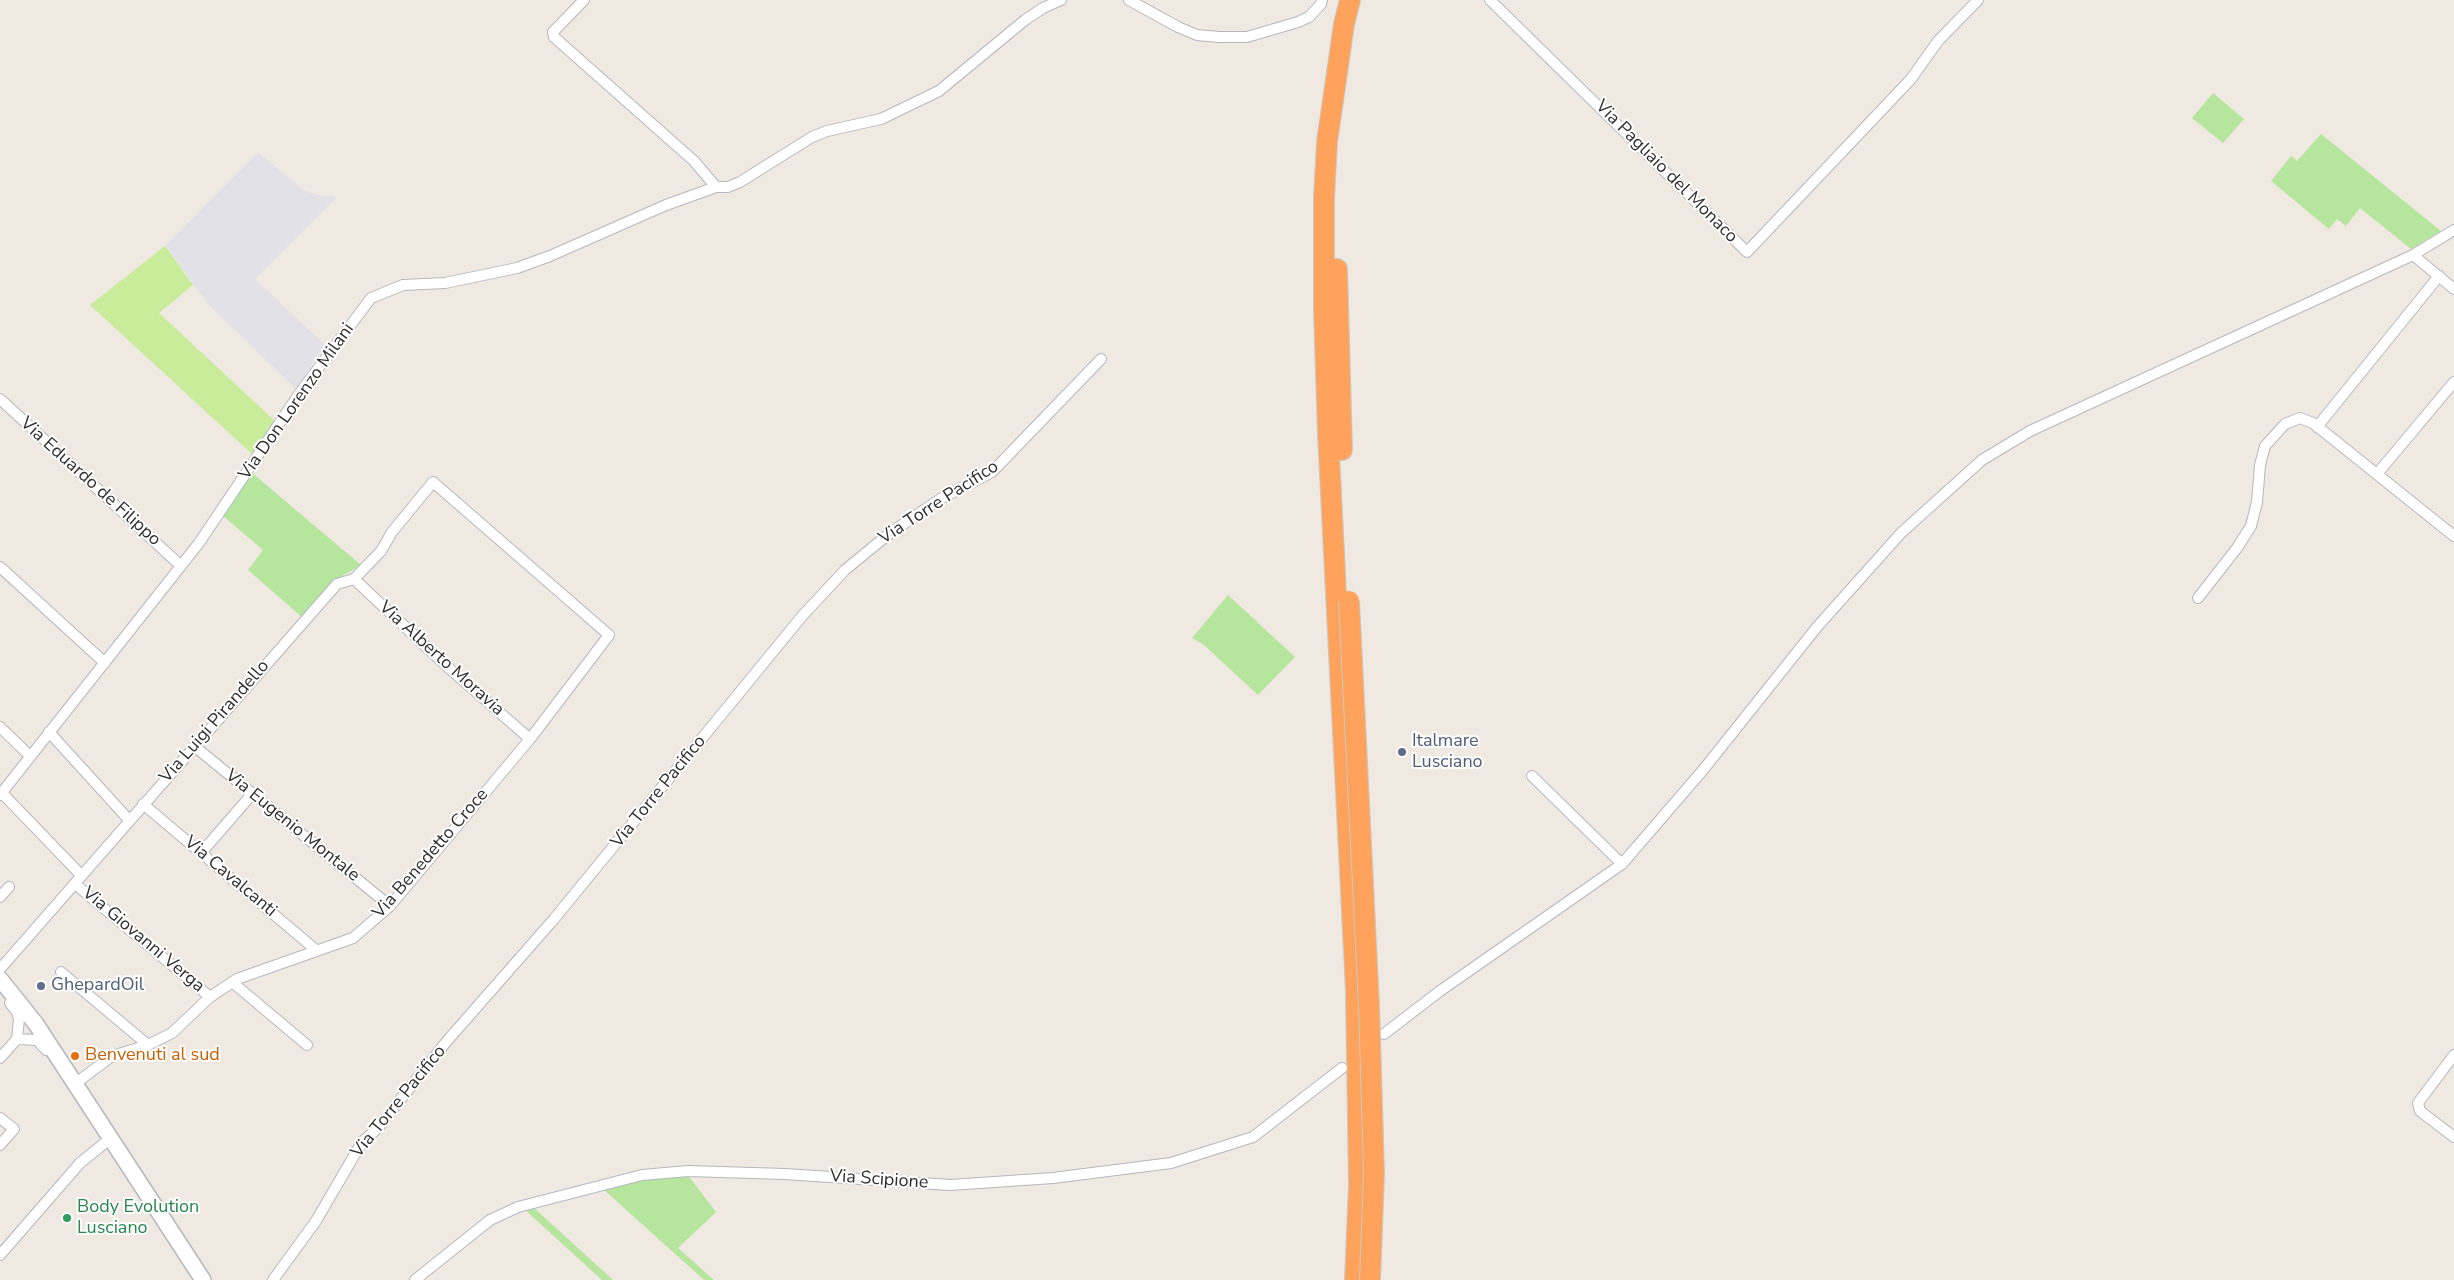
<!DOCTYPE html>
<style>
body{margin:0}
canvas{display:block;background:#efe9e1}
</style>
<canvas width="2454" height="1280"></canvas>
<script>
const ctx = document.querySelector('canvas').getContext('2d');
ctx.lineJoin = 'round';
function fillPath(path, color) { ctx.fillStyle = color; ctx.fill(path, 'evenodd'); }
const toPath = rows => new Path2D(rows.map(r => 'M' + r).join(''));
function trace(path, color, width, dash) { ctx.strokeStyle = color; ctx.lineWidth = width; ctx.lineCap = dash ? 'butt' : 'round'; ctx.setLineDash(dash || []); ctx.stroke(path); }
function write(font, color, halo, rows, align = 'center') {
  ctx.font = font + ' "Nunito Sans",sans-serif'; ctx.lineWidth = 4; ctx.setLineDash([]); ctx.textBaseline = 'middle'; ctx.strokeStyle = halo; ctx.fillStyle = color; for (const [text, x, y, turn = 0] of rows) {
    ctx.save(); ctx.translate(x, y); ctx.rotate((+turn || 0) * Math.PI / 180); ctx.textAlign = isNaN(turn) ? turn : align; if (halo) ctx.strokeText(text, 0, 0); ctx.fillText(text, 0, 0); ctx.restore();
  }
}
const industrial = toPath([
 [258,152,303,190,321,196,334,196,336,198,255,279,325,345,296,389,209,305,165,246]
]);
const green = toPath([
 [2213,93,2244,119,2223,143,2192,118],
 [2321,134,2441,231,2411,249,2360,208,2346,226,2337,219,2329,229,2271,181,2291,156,2297,161],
 [251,472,361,565,337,579,303,618,248,570,263,550,222,515],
 [1228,595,1295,657,1258,695,1204,645,1192,638],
 [687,1174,716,1212,678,1248,714,1280,704,1280,602,1188,645,1178],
 [532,1206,613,1280,602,1280,523,1208]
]);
const pitch = toPath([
 [165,246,193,285,159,313,275,421,253,455,90,305]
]);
const street = toPath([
 [584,0,553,32,554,37,694,161,716,187],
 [1129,0,1178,27,1197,35,1219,37,1247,37,1298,22,1309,17,1321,4,1322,0],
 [1490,0,1747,252,1911,79,1938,41,1978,0],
 [2413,255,2454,289],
 [0,399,180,565],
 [2317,427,2439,276],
 [2377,474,2454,382],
 [0,567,105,663],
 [354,579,450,669,530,739],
 [2198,598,2237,548,2251,526,2257,502,2260,465,2265,446,2285,424,2300,418,2313,423,2454,536],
 [0,727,30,756],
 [49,732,129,820],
 [194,746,390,906],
 [1532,776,1622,864],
 [2,793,81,875],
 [0,795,199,543,299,394,371,298,403,285,445,283,517,268,550,256,666,205,716,187,728,187,740,182,812,137,827,131,881,119,939,91,1025,20,1043,8,1061,0],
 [143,804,316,950],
 [201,853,253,793],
 [75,884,210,997],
 [0,897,9,887],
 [0,969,337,584,354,579,381,551,392,532,433,482,609,635,530,739,390,906,353,938,237,979,210,997,172,1033,148,1045,112,1056,76,1083],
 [61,972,148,1045],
 [232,982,307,1045],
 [1384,1034,1440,991,1622,864,1703,770,1817,627,1901,533,1982,460,2030,431,2413,255,2454,230],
 [17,1039,37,1040,46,1050],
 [2454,1055,2418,1103,2420,1111,2454,1137],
 [0,1058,17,1039,19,1019,17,1012,10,1003],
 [0,1118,14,1129,0,1145],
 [0,1255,80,1163,111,1138],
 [273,1280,316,1221,362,1142,377,1129,447,1041,554,919,803,615,845,570,890,533,942,498,992,472,1101,359],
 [415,1280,490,1220,518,1207,642,1175,688,1171,785,1174,950,1185,1053,1178,1171,1163,1253,1137,1342,1068]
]);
const secondary = toPath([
 [0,979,36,1024,203,1280]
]);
const highway = toPath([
 [1350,0,1344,24,1327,142,1324,198,1324,311,1328,434,1356,991,1359,1185,1355,1280],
 [1337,269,1342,450]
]);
const highwayBridge = toPath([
 [1349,601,1369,1005,1374,1173,1370,1280]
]);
const markers = [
 [1402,752,5,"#5c6f8a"],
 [41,986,5,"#5c6f8a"],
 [75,1056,5,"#e8710a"],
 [67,1218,5,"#2e9e5b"]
];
const streetNames = [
 ["Via Pagliaio del Monaco",1666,172,45],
 ["Via Don Lorenzo Milani",297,402,-55],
 ["Via Eduardo de Filippo",90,482,42],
 ["Via Torre Pacifico",939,503,-33],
 ["Via Alberto Moravia",441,659,42],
 ["Via Luigi Pirandello",215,722,-49],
 ["Via Torre Pacifico",659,792,-51],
 ["Via Eugenio Montale",292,826,39],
 ["Via Benedetto Croce",431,854,-49],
 ["Via Cavalcanti",230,877,40],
 ["Via Giovanni Verga",143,940,40],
 ["Via Torre Pacifico",399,1102,-51],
 ["Via Scipione",879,1180,4]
];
const serviceNames = [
 ["Italmare",1412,742],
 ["Lusciano",1412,763],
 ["GhepardOil",51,986]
];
const foodNames = [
 ["Benvenuti al sud",85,1056]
];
const leisureNames = [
 ["Body Evolution",77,1208],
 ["Lusciano",77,1229]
];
fillPath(industrial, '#e3e1e8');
fillPath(green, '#b6e59e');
fillPath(pitch, '#c9ec9a');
trace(street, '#b4b7c1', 12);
trace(secondary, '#b4b7c1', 18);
trace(highway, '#c9c9c9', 22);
trace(street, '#fff', 10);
trace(secondary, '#fff', 15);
trace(highway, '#ffa35c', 20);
trace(highwayBridge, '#c9c9c9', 22, []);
trace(highwayBridge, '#ffa35c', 20);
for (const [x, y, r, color] of markers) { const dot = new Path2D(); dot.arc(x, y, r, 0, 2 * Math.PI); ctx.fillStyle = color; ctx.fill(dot); trace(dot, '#fff', 2); }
write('18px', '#2e2e2e', '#fff', streetNames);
write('18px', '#4e5e75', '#fff', serviceNames, 'left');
write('18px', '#c56008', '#fff', foodNames, 'left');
write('18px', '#27864d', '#fff', leisureNames, 'left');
</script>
